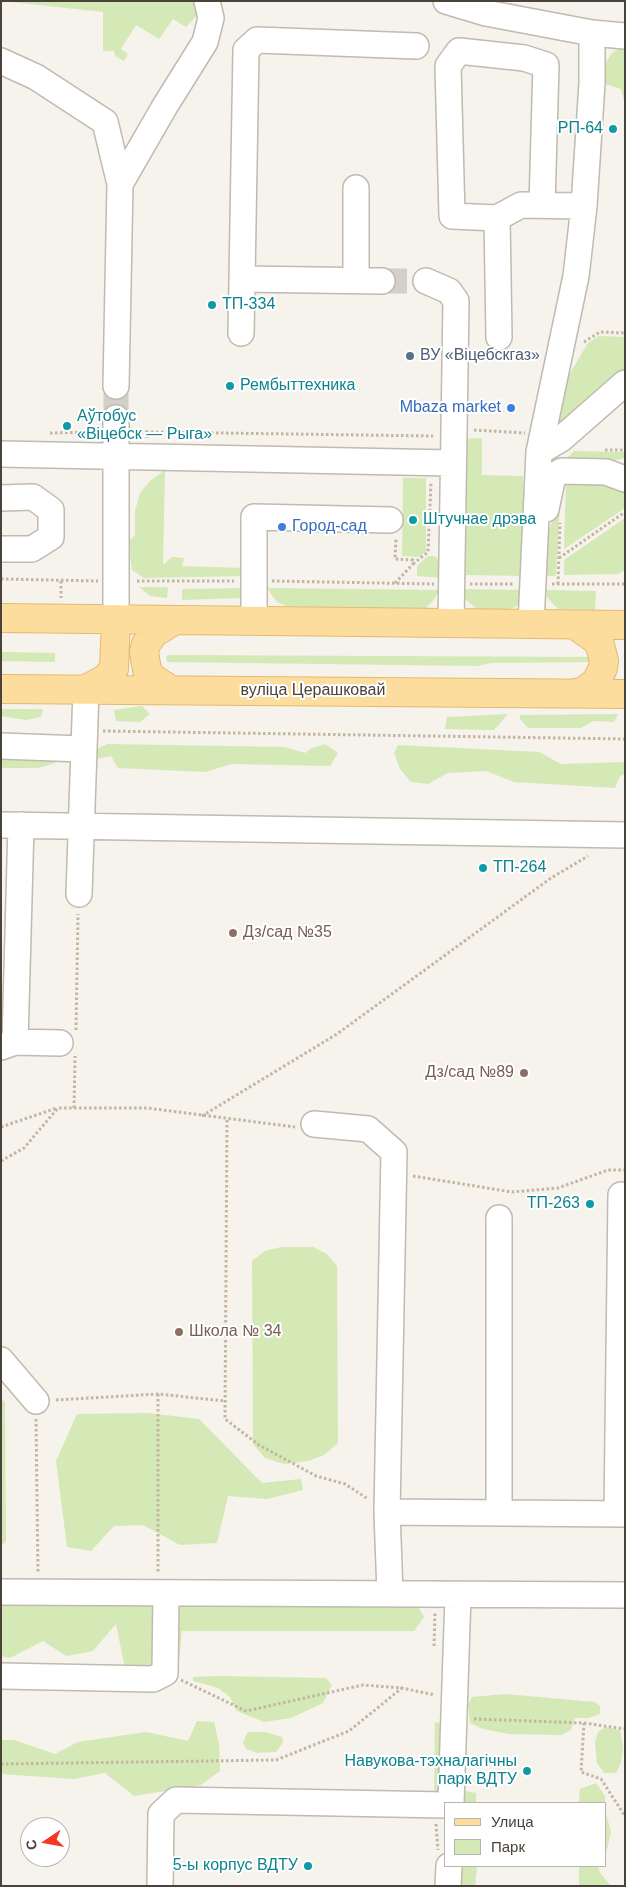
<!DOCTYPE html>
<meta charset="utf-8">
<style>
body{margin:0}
#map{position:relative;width:626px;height:1887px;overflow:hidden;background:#f6f2ec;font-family:Helvetica,sans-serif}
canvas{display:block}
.frame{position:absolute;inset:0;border:2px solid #4b4339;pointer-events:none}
.legend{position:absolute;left:444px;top:1802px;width:162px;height:65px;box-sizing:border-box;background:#fff;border:1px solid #b7b4b0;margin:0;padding:6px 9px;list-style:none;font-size:15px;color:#4b4339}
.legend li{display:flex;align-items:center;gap:10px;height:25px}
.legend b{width:25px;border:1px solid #b7b4b0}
.north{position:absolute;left:20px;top:1817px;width:50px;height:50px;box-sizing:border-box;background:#fff;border:1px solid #b7b4b0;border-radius:50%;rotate:258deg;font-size:14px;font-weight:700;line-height:20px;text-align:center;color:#4b4339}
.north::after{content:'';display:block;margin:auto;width:18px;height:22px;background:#f63823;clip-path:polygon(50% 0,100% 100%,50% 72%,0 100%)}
</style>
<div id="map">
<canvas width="626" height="1887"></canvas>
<div class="frame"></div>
<ul class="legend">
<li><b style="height:6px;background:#fcdd9e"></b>Улица</li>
<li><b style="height:14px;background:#d4e9b6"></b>Парк</li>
</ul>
<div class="north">С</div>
</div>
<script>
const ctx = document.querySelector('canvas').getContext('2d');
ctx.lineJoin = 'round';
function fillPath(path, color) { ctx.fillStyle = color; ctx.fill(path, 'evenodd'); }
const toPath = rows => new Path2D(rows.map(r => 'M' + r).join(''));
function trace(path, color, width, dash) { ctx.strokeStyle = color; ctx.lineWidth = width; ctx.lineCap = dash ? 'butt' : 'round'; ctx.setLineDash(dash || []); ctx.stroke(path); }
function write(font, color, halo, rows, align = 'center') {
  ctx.font = font + ' Helvetica,sans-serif'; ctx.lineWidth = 4; ctx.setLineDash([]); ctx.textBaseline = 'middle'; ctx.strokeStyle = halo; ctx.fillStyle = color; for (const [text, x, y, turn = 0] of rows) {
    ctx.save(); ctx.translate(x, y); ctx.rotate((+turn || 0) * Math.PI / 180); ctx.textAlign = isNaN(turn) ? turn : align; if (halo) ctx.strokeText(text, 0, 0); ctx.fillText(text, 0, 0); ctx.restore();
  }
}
const green = toPath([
 [1,1,194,1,200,12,186,27,173,19,159,39,136,25,121,49,128,54,124,61,115,56,114,51,103,51,103,12],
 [621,47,625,47,625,105,621,89,605,84,601,78,603,67,612,53],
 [599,336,625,337,625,372,564,428,554,417,566,380,588,343],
 [482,438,482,475,523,476,523,576,466,575,463,553,463,439],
 [574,451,625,452,625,458,613,461,566,459],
 [165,470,163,565,172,557,184,558,182,566,244,568,246,576,144,578,132,570,128,541,135,536,135,511,140,493,150,481],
 [403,478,426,478,426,551,419,557,402,556],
 [600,478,625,488,625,508,564,549,566,479],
 [560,504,556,576,545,576,546,536],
 [625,518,625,570,618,574,564,575,564,560],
 [428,556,435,556,439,560,443,569,443,578,417,576,417,566],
 [139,587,168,587,167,598,150,596],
 [249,588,246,594,241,598,182,600,182,589],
 [267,588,440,590,432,602,425,609,417,611,287,606,277,602],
 [461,589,525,590,517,606,507,610,478,610,464,598],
 [546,590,596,591,595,610,558,609,547,597],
 [1,652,55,653,55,662,1,661],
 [170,655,592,657,592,662,491,663,478,666,167,662,166,656],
 [142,706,150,714,140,722,116,721,114,710],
 [1,709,43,709,41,717,26,720,1,716],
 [508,714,494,730,445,729,447,717],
 [618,714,614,722,593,721,581,728,528,728,520,719,520,715],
 [1,737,60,751,55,763,39,768,1,768],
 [107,744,284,747,305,753,312,748,325,744,338,753,330,766,232,764,205,772,118,768,111,756,91,760,93,751],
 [398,745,539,752,561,764,625,762,625,774,620,776,615,788,514,782,486,771,448,773,428,784,411,782,400,769,394,753],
 [281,1247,313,1247,327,1254,337,1266,338,1443,324,1455,308,1461,284,1464,265,1458,253,1444,252,1261,265,1251],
 [1,1399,5,1402,6,1542,1,1546],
 [148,1413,199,1419,262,1483,301,1479,303,1490,267,1499,228,1496,217,1543,180,1545,143,1525,114,1526,91,1551,67,1547,56,1461,77,1414],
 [1,1579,416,1602,424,1617,414,1631,182,1631,178,1672,126,1673,116,1624,93,1651,66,1656,43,1641,10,1658,1,1656],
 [218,1676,326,1678,332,1685,323,1703,291,1718,264,1722,237,1711,230,1697,218,1688,193,1681,193,1677],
 [505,1694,595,1702,600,1706,600,1714,588,1718,575,1718,571,1730,561,1735,509,1734,483,1729,470,1723,468,1705,472,1697],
 [197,1721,214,1722,219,1744,220,1771,201,1785,134,1796,105,1773,74,1779,1,1774,1,1740,14,1740,55,1754,78,1742,146,1732,188,1741],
 [435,1722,440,1723,444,1729,439,1791,434,1795],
 [606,1727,620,1730,623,1747,621,1763,616,1773,604,1773,597,1763,595,1742,598,1732],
 [248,1732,265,1732,282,1737,283,1743,276,1752,257,1753,246,1749,243,1742],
 [596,1783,605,1796,605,1803,579,1803,580,1789],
 [466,1791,476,1793,476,1803,461,1803,462,1794],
 [605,1810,611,1832,605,1858],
 [458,1866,477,1866,475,1886,457,1886],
 [579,1866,598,1866,600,1873,611,1886,579,1886]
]);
const minorTunnel = toPath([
 [382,281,426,281],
 [116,418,116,386]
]);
const path = toPath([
 [584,342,600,332,625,333],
 [474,430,525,433],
 [135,432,147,432],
 [50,433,96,432],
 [147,438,147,432,433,436],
 [605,450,625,450],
 [559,558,625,512],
 [413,564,428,552,431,482],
 [1,579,98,581],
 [61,581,61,598],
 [137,581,234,581],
 [272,581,434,584],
 [395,583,413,564,413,560,395,559,396,538],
 [470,584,514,584],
 [552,584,625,584],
 [558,584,560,523],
 [103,731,625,739],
 [76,1030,78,914],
 [74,1108,75,1056],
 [202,1116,337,1034,551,878,588,856],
 [227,1120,225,1419,259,1445,316,1476,345,1484,368,1499],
 [1,1127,57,1108],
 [1,1161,24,1148,58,1108,147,1108,295,1127],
 [413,1176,512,1192,558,1188,608,1170,625,1170],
 [158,1394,158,1574],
 [56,1400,158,1394,225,1401],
 [36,1419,38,1573],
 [434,1646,435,1612],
 [181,1680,246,1711,363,1685,402,1688,435,1695],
 [474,1719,584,1723,581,1772,601,1779,625,1816],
 [584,1723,625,1729],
 [1,1764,276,1760,349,1731,402,1688],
 [436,1824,438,1850]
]);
const minor = toPath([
 [446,1,486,13,592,33,625,36],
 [1,61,36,77,105,122,120,184,116,386],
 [120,184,165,106,205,42,211,18,207,1],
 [497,218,452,216,448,66,459,51,524,58,546,65,542,205],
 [242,279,246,50,257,40,416,46],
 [356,280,356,188],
 [426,281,449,291,456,301,451,623],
 [241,333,242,279,382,281],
 [499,337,497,218,521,205,584,206],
 [116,418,116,619],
 [539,452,561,439,625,383],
 [1,454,451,463],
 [1,498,33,497,51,510,51,537,32,549,1,549],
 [546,509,553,476,562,471,606,472,625,479],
 [254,621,254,517,390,520],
 [531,624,539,452,576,276,584,206,592,83,592,33],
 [1,746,82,749],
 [1,825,625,835],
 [79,894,86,690],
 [15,1042,60,1043],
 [1,1047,15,1042,21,825],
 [314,1124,368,1129,394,1152,387,1512,625,1514],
 [499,1218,499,1513],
 [1,1360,36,1401],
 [387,1512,390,1593],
 [617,1514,621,1195],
 [1,1592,625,1595],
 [1,1676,153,1679,165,1673,166,1594],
 [451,1803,458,1595],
 [160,1886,161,1814,176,1800,445,1805],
 [448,1886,449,1866]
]);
const major = toPath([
 [1,618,625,625],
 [575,625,595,639,600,645,604,661,603,668,596,682,584,691,576,693],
 [1,689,625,694],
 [84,690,105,679,114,669,116,619],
 [171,690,151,677,147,670,144,652,146,644,154,633,175,620]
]);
const markers = [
 [613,129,5,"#0f9aa8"],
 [212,305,5,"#0f9aa8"],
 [410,356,5,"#5c6f8a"],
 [230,386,5,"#0f9aa8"],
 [511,408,5,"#3f7fe0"],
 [67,426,5,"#0f9aa8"],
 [413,520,5,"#0f9aa8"],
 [282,527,5,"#3f7fe0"],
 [483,868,5,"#0f9aa8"],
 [233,933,5,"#8d6e63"],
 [524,1073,5,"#8d6e63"],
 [590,1204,5,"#0f9aa8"],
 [179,1332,5,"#8d6e63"],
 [527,1771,5,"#0f9aa8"],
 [308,1866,5,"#0f9aa8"]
];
const cultureNames = [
 ["РП-64",603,129,"right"],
 ["ТП-334",222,305],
 ["Рембыттехника",240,386],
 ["Аўтобус",77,417],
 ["«Віцебск — Рыга»",77,435],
 ["Штучнае дрэва",423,520],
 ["ТП-264",493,868],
 ["ТП-263",580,1204,"right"],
 ["Навукова-тэхналагічны",517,1762,"right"],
 ["парк ВДТУ",517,1780,"right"],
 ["5-ы корпус ВДТУ",298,1866,"right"]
];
const serviceNames = [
 ["ВУ «Віцебскгаз»",420,356]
];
const shopNames = [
 ["Mbaza market",501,408],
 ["Город-сад",292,527,"left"]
];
const streetNames = [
 ["вуліца Церашковай",313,691]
];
const educationNames = [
 ["Дз/сад №35",243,933],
 ["Дз/сад №89",514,1073,"right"],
 ["Школа № 34",189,1332]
];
fillPath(green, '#d4e9b6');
trace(minorTunnel, '#d4cfc8', 25, [25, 12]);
trace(minor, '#c1baae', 28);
trace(major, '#e3ba6d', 30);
trace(path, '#c3b5a0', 3, [2.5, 2.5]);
trace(minor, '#fff', 25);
trace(major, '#fcdd9e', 28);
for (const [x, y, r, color] of markers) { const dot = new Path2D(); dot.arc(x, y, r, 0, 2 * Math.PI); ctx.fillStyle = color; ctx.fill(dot); trace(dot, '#fff', 2); }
write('16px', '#0d838f', '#fff', cultureNames, 'left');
write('16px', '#4e5e75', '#fff', serviceNames, 'left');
write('16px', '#366cbe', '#fff', shopNames, 'right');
write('16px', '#4b4339', '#fff', streetNames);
write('16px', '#785e54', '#fff', educationNames, 'left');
</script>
